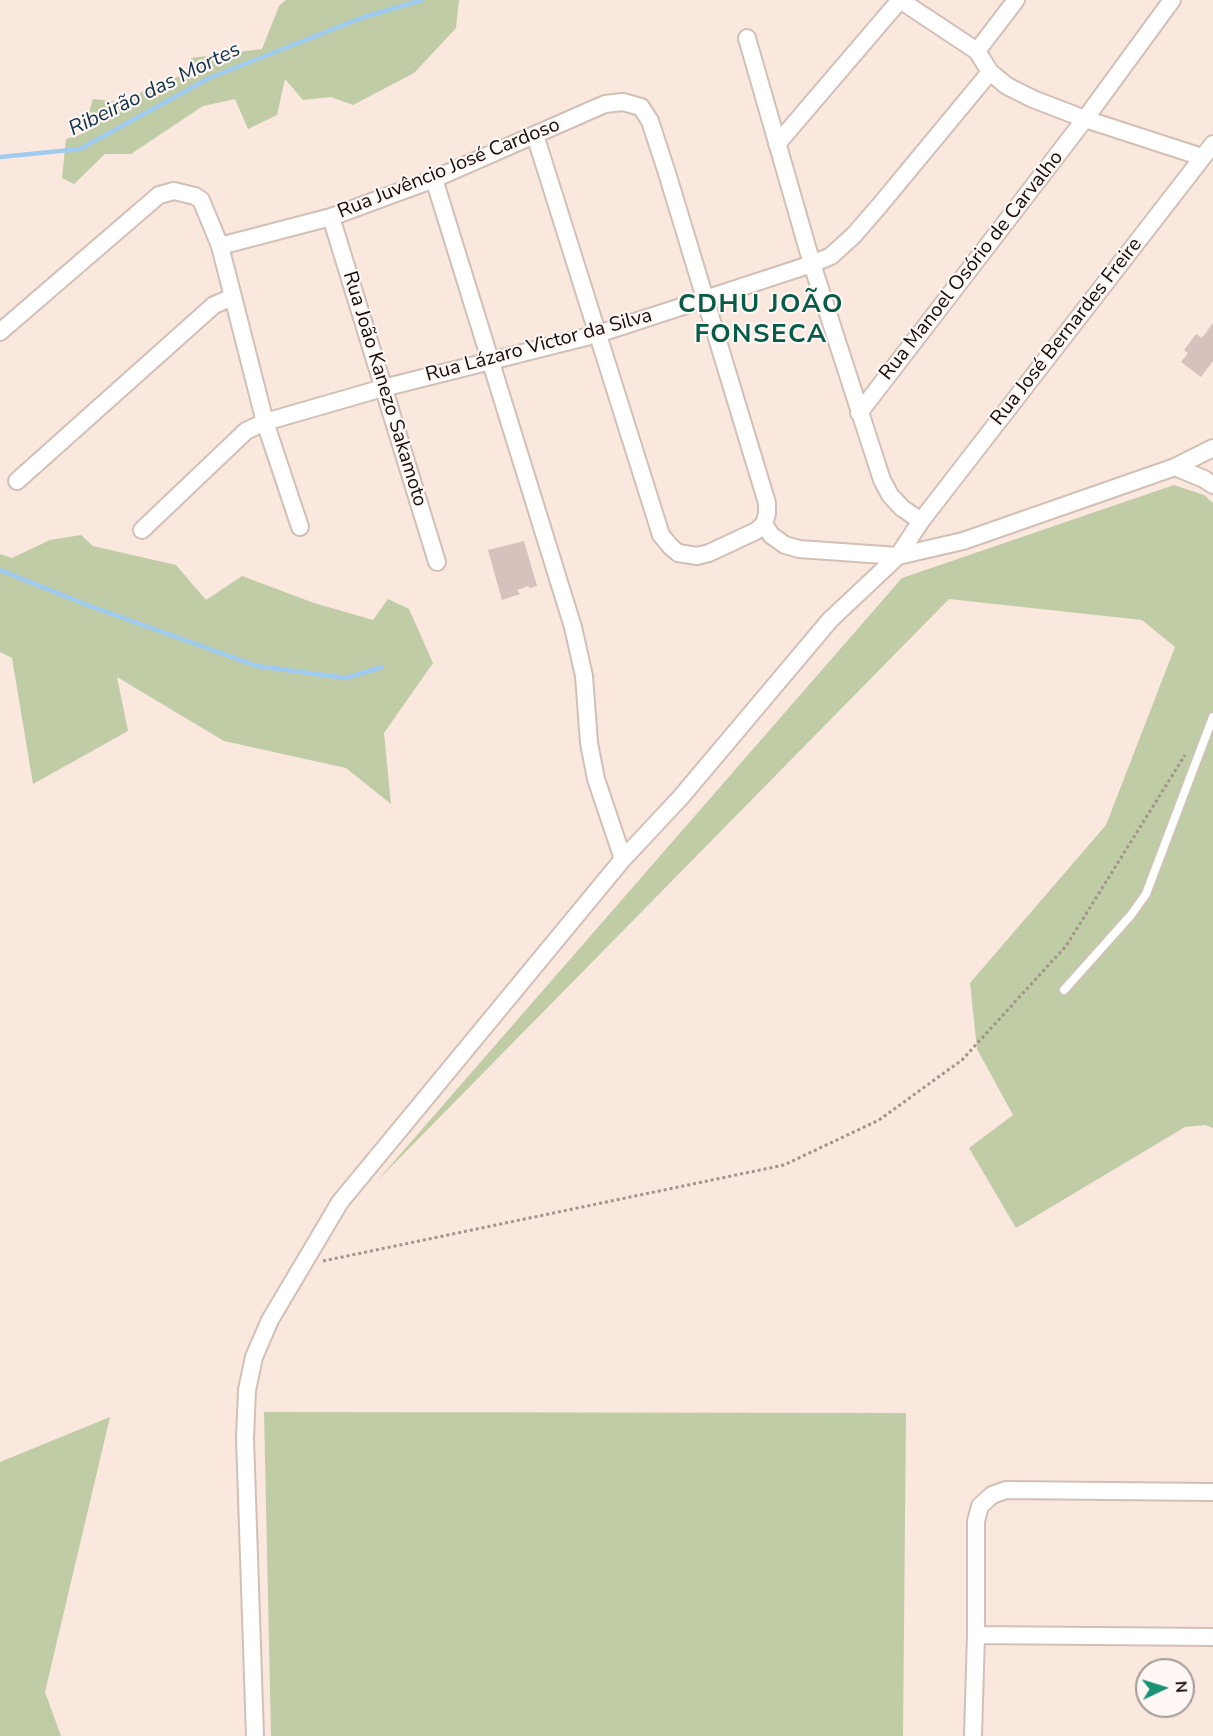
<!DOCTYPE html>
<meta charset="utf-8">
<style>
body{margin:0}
#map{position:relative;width:1213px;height:1736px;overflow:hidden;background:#fae7dd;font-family:"Nunito Sans",sans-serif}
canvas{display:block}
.north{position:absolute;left:1135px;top:1658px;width:60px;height:60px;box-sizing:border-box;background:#fff7f3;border:2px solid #a19a96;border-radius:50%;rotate:86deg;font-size:16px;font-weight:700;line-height:24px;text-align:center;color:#140e0b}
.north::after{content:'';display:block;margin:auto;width:21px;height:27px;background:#1a9276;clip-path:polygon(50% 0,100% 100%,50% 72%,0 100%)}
</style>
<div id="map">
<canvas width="1213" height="1736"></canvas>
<div class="north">N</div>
</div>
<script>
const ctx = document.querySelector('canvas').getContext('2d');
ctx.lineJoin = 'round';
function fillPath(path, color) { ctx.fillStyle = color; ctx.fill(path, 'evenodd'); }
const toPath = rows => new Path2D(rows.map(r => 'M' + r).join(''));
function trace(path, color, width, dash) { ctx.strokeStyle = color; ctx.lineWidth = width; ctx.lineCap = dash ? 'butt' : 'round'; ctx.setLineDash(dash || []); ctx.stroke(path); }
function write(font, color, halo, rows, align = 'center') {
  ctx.font = font + ' "Nunito Sans",sans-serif'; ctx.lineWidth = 4.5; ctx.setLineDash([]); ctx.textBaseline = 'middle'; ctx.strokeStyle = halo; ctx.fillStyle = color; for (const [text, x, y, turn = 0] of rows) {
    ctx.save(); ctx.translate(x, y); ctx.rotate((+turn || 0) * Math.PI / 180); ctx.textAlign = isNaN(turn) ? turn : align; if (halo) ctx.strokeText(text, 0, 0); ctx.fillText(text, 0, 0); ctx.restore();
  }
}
const green = toPath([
 [286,0,459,0,456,28,414,73,353,105,331,97,303,100,285,79,277,115,248,129,235,99,203,106,131,154,105,154,74,184,62,178,66,139,82,134,93,99,130,103,149,85,192,73,191,58,262,49,279,6],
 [1174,485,1204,495,1213,503,1213,1128,1205,1125,1185,1127,1016,1228,969,1148,1013,1115,977,1049,970,983,1106,825,1175,647,1142,620,949,599,377,1181,902,578],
 [81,535,93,546,176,565,206,600,242,576,314,603,373,620,388,599,409,609,433,663,384,733,391,804,346,768,224,741,117,677,128,731,33,784,12,658,0,652,0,554,12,558,50,540],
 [264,1412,906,1413,903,1736,271,1736],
 [110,1417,45,1692,61,1736,0,1736,0,1462]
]);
const stream = toPath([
 [0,157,80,149,209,78,364,17,422,0],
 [0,570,90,606,257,666,346,678,382,667]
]);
const building = toPath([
 [1213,323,1213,361,1201,377,1181,362,1188,353,1184,350,1196,334,1202,338],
 [524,541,537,586,530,588,528,586,517,590,520,594,502,600,488,550]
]);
const path = toPath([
 [323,1261,784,1165,879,1120,962,1060,1066,946,1185,755]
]);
const service = toPath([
 [1064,990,1131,915,1146,894,1213,717]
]);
const minor = toPath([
 [900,0,977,51,990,72,1007,86,1033,99,1085,119,1202,157],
 [747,38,812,264,882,480,890,495,902,508,921,521],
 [977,51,1016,0],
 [777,144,900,0],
 [434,179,573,627,584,676,589,743,596,779,623,859],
 [331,217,437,562],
 [220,246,331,217,434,179,605,104,623,102,641,107,650,121,667,173,767,503,767,514,764,524,756,531,709,553,697,556,678,553,670,546,661,535,535,135],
 [0,332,159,195,174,191,195,196,201,200,220,246,265,422,300,527],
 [859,413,1085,119,1172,0],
 [1175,467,1213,448],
 [17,481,214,305,233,297],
 [764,524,771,535,785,545,799,549,898,556,963,541,1175,467,1204,479,1213,485],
 [142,530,246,431,265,422,383,388,598,334,812,264,831,256,854,235,880,205,990,72],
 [976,1635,1213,1637],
 [255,1736,245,1438,247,1390,254,1357,270,1320,340,1202,623,859,681,797,830,620,898,556,921,521,1213,144],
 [973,1736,976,1635,976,1521,980,1506,992,1495,1006,1490,1213,1492]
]);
const streetNames = [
 ["Rua Juvêncio José Cardoso",449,169,-22],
 ["Rua Manoel Osório de Carvalho",972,266,-52],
 ["Rua José Bernardes Freire",1067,332,-52],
 ["Rua Lázaro Victor da Silva",539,346,-15],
 ["Rua João Kanezo Sakamoto",384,389,73]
];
const waterNames = [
 ["Ribeirão das Mortes",155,90,-26]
];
const districtNames = [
 ["CDHU JOÃO",761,306],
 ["FONSECA",761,336]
];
fillPath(green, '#c0cca5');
trace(stream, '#9fcbf0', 4.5);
fillPath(building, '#d6c1bd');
trace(service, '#d2c0b6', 11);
trace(minor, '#d2c0b6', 20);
trace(path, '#a2948d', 3, [3, 3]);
trace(service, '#fff', 8);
trace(minor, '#fff', 16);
write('20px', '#140e0b', '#fff7f3', streetNames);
write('italic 21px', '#10324b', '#fff7f3', waterNames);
ctx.letterSpacing = '1.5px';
write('bold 26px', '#065c49', '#fff7f3', districtNames);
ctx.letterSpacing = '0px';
</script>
